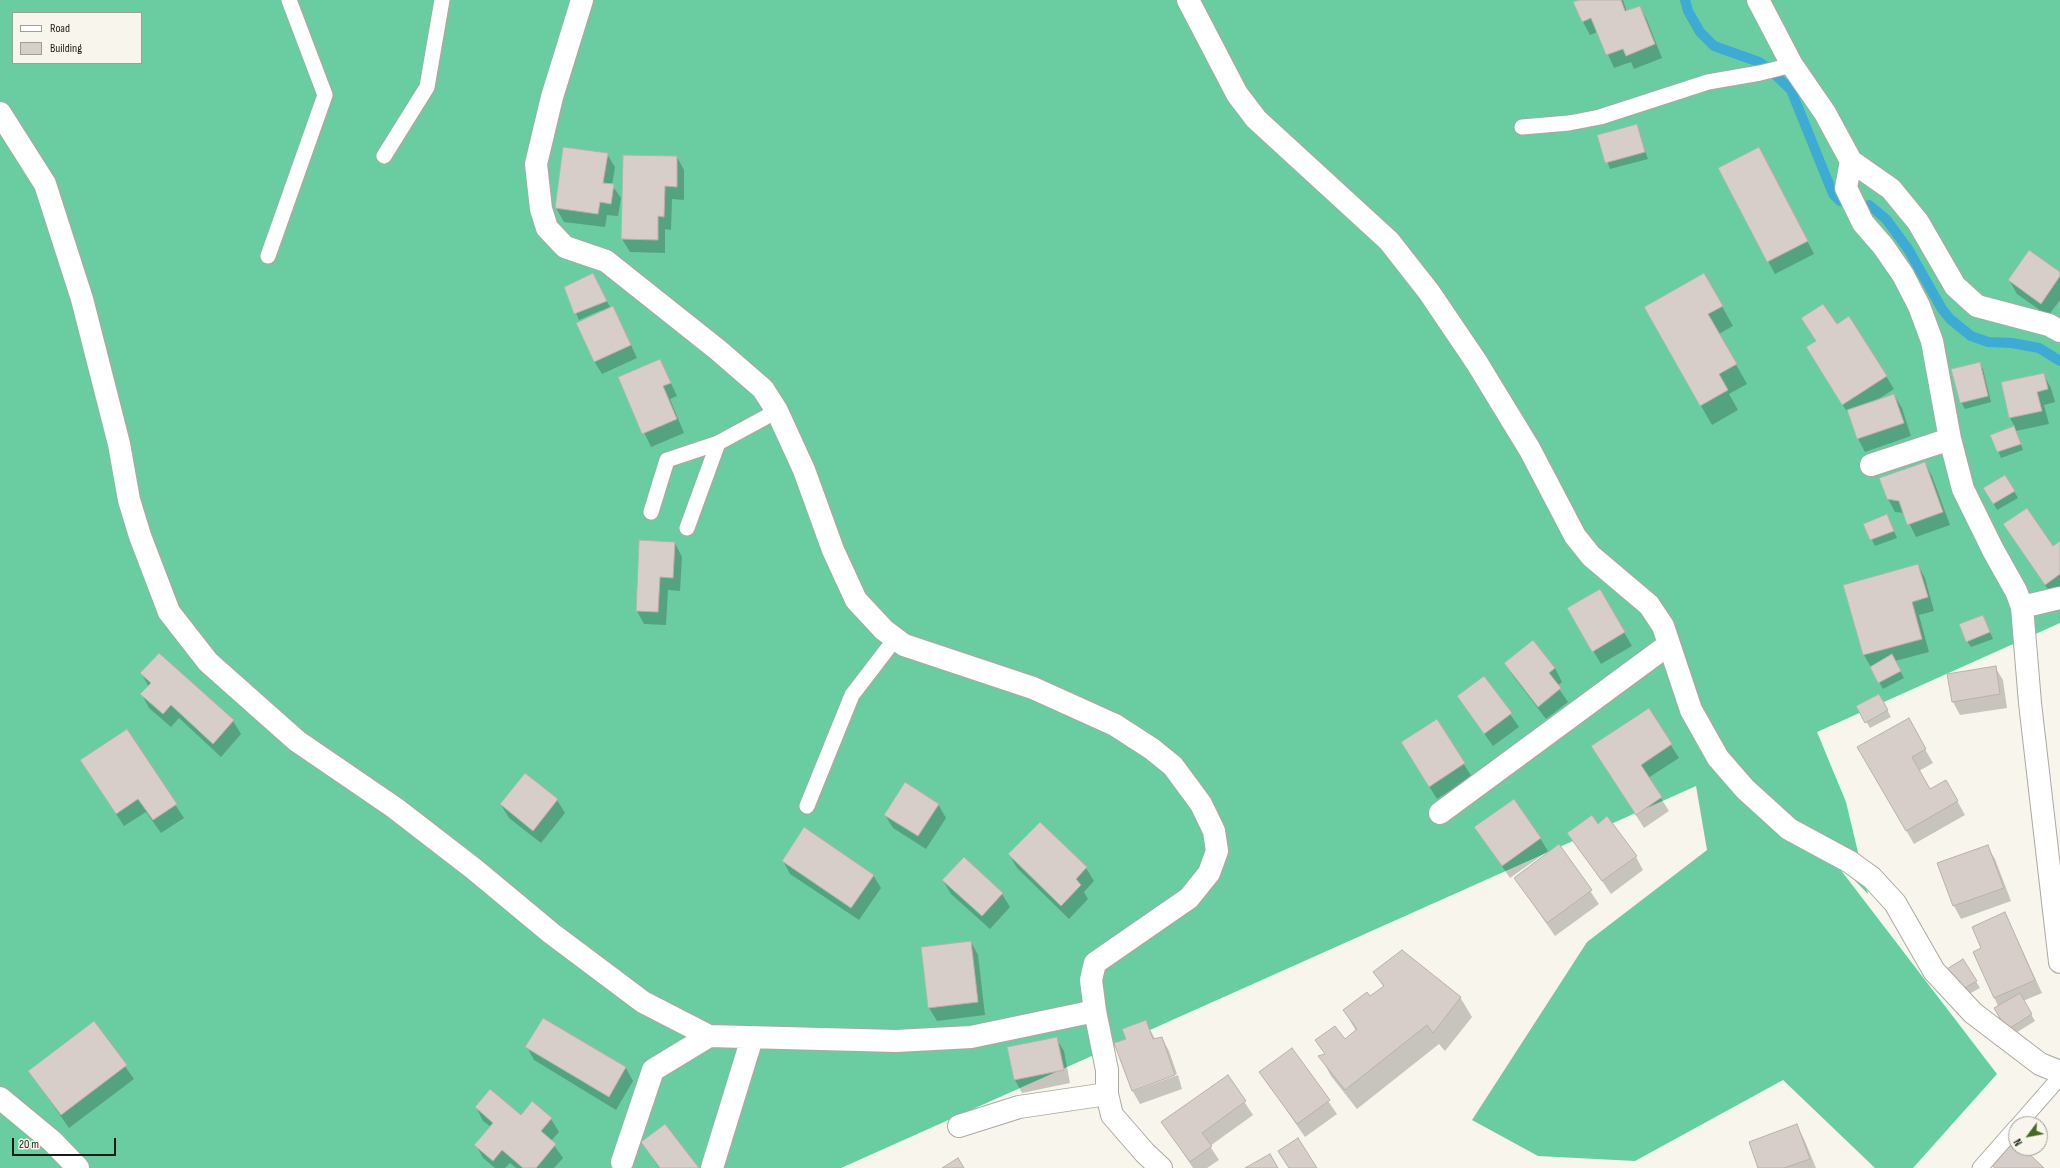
<!DOCTYPE html>
<style>
body{margin:0}
#map{position:relative;width:2060px;height:1168px;overflow:hidden;background:#f8f5ec;font-family:"Sofia Sans Condensed",sans-serif}
canvas{display:block}
.legend{position:absolute;left:12px;top:12px;width:130px;height:52px;box-sizing:border-box;background:#f8f5ec;border:1px solid #a09e97;margin:0;padding:5px 7px;list-style:none;font-size:12px;color:#1c1b18}
.legend li{display:flex;align-items:center;gap:8px;height:20px}
.legend b{width:20px;border:1px solid #a09e97}
.north{position:absolute;left:2008px;top:1116px;width:40px;height:40px;box-sizing:border-box;background:#f8f5ec;border:1px solid #a09e97;border-radius:50%;rotate:238deg;font-size:11px;font-weight:700;line-height:16px;text-align:center;color:#1c1b18}
.north::after{content:'';display:block;margin:auto;width:14px;height:18px;background:#466a23;clip-path:polygon(50% 0,100% 100%,50% 72%,0 100%)}
.scale{position:absolute;left:12px;top:1138px;width:104px;height:18px;box-sizing:border-box;border:2px solid #1c1b18;border-top:0;padding-left:5px;font-size:12px;line-height:14px;white-space:nowrap;color:#1c1b18;-webkit-text-stroke:3px #f8f5ec;paint-order:stroke}
</style>
<div id="map">
<canvas width="2060" height="1168"></canvas>
<ul class="legend">
<li><b style="height:5px;background:#fff"></b>Road</li>
<li><b style="height:11px;background:#d7cdc9"></b>Building</li>
</ul>
<div class="north">N</div>
<div class="scale">20 m</div>
</div>
<script>
const ctx = document.querySelector('canvas').getContext('2d');
ctx.lineJoin = 'round';
function fillPath(path, color) { ctx.fillStyle = color; ctx.fill(path, 'evenodd'); }
const toPath = rows => new Path2D(rows.map(r => 'M' + r).join(''));
function trace(path, color, width, dash) { ctx.strokeStyle = color; ctx.lineWidth = width; ctx.lineCap = dash ? 'butt' : 'round'; ctx.setLineDash(dash || []); ctx.stroke(path); }
const forest = toPath([
 [0,0,2060,0,2060,623,1817,732,1846,802,1868,894,1827,852,1997,1074,1913,1168,1875,1168,1783,1080,1635,1161,1538,1156,1472,1120,1587,942,1707,850,1696,786,841,1168,0,1168],
 [13,13,141,13,141,63,13,63]
]);
const shadow = toPath([
 [1581,0,1623,0,1627,12,1640,7,1647,20,1662,58,1634,69,1631,62,1614,68,1598,32,1590,35,1583,22],
 [1636,125,1648,159,1610,169,1598,135],
 [564,148,607,154,615,167,612,185,621,198,618,216,607,215,605,227,564,222,556,208],
 [677,157,684,170,684,200,672,199,671,230,665,229,665,253,630,252,622,239],
 [1766,161,1814,254,1775,274,1768,261],
 [2060,273,2060,300,2048,316,2017,294,2009,280],
 [1704,274,1733,326,1719,334,1747,384,1729,394,1738,410,1712,425,1645,308],
 [596,280,611,309,612,308,620,321,637,358,602,374,594,361,603,312,602,310,579,320,565,288],
 [1836,326,1886,376,1894,389,1877,400,1894,395,1902,408,1911,436,1865,452,1858,439,1849,415,1815,360,1817,341],
 [660,360,677,396,670,399,684,433,651,447,619,378],
 [1979,363,1983,369,1991,402,1965,409,1961,402],
 [2043,374,2051,388,2055,402,2044,405,2049,424,2016,431,2023,450,2001,458,1992,435,2015,427,2010,418],
 [1925,463,1932,476,1950,525,1916,537,1904,513,1895,512,1888,499],
 [2005,476,2018,498,1997,510,1985,489],
 [1887,515,1897,538,1875,546,1864,524],
 [2004,525,2052,547,2060,542,2060,592,2053,597],
 [675,543,682,557,680,591,668,590,666,625,644,624,637,611],
 [1918,565,1925,578,1934,611,1919,615,1929,652,1895,661,1904,678,1883,689,1864,655],
 [1600,590,1632,646,1601,664,1568,608],
 [1983,616,1993,639,1971,647,1967,641],
 [1533,641,1555,668,1562,682,1557,686,1568,702,1546,719,1513,676,1505,663],
 [159,654,233,721,241,734,221,757,179,718,171,727,149,708,142,695,149,687,141,673],
 [1995,667,2003,680,2007,708,1960,715,1953,702,1948,675],
 [1484,677,1519,727,1493,746,1458,697],
 [1879,695,1891,717,1870,728,1858,707],
 [1648,709,1679,758,1648,778,1669,811,1644,828,1592,746],
 [1908,720,1933,763,1919,771,1930,790,1946,781,1965,815,1914,844,1859,748],
 [1436,721,1472,777,1437,799,1410,756],
 [126,730,184,818,161,833,146,812,124,826,81,761],
 [557,800,565,813,541,843,509,818,501,805],
 [938,804,946,818,926,849,893,828,885,815],
 [1597,825,1636,857,1643,870,1611,894,1569,833],
 [1476,828,1540,838,1548,851,1510,878],
 [1559,846,1599,904,1555,936,1515,878],
 [1987,846,1995,859,2011,901,1961,919,1954,906,1938,864],
 [1009,854,1086,868,1094,881,1084,892,1088,899,1069,919,1017,868],
 [964,858,1002,894,1010,907,990,929,951,894,943,881],
 [783,861,873,875,881,888,859,920,790,874],
 [2005,913,2042,993,2023,1001,2035,1021,2011,1036,1994,997,1983,948],
 [971,942,978,955,985,1015,937,1021,929,1008],
 [1963,960,1980,988,1965,996,1949,969],
 [1375,972,1460,997,1472,1017,1445,1051,1439,1044,1357,1109,1331,1076,1320,1056,1325,1055,1317,1040,1344,1040,1356,1031,1344,1010,1370,998,1384,988],
 [543,1019,626,1068,633,1081,616,1110,534,1060,527,1047],
 [1146,1022,1155,1039,1162,1038,1169,1051,1177,1074,1133,1089,1133,1091,1178,1075,1182,1089,1140,1104,1132,1090,1128,1039],
 [94,1023,134,1079,69,1128,29,1071],
 [1056,1038,1064,1051,1070,1083,1022,1093,1015,1080],
 [1292,1049,1337,1114,1305,1137,1260,1072],
 [1227,1076,1253,1115,1210,1146,1219,1160,1207,1168,1193,1168,1163,1122],
 [476,1107,521,1116,551,1119,559,1132,551,1141,563,1158,554,1168,516,1168,510,1163,505,1168,495,1168,483,1158,476,1145,491,1127,483,1121],
 [1797,1126,1804,1139,1816,1168,1759,1168],
 [642,1142,698,1168,659,1168]
]);
const stream = toPath([
 [1685,0,1688,11,1700,32,1714,46,1759,62,1768,68,1791,90,1833,194,1840,201,1847,202],
 [1869,205,1886,219,1908,249,1942,309,1950,319,1971,336,1988,342,2012,343,2039,348,2060,361]
]);
const building = toPath([
 [1579,0,1621,0,1625,11,1640,6,1655,44,1626,56,1623,49,1606,55,1591,18,1582,22,1573,2,1579,0],
 [1637,124,1645,152,1605,163,1597,135,1637,124],
 [563,147,608,153,603,183,614,184,611,204,600,202,598,214,555,208,563,147],
 [1759,147,1808,241,1767,262,1718,168,1759,147],
 [623,155,677,156,677,187,665,186,664,217,658,216,658,240,621,239,623,155],
 [2029,250,2060,272,2060,276,2041,304,2008,280,2029,250],
 [593,273,607,301,574,314,564,287,593,273],
 [1704,273,1723,306,1708,314,1737,364,1719,374,1728,390,1700,406,1644,307,1704,273],
 [1823,304,1837,324,1849,316,1887,376,1842,405,1806,347,1816,341,1801,318,1823,304],
 [613,306,631,345,594,362,576,323,613,306],
 [660,359,671,383,663,386,677,419,642,434,618,377,660,359],
 [1980,362,1988,396,1960,403,1951,369,1980,362],
 [2044,373,2048,389,2037,392,2042,411,2009,418,2001,382,2044,373],
 [1894,394,1904,423,1857,439,1847,410,1894,394],
 [2014,426,2021,444,1997,452,1990,435,2014,426],
 [1925,462,1943,512,1907,525,1899,501,1887,499,1879,478,1925,462],
 [2005,475,2015,491,1993,504,1983,488,2005,475],
 [2027,508,2053,546,2060,541,2060,574,2045,585,2003,524,2027,508],
 [1887,514,1894,531,1870,540,1863,524,1887,514],
 [639,540,675,542,673,578,660,577,658,612,636,611,639,540],
 [1918,564,1928,597,1912,602,1922,639,1863,655,1843,585,1918,564],
 [1600,589,1625,632,1592,652,1567,608,1600,589],
 [1983,615,1990,632,1966,642,1959,624,1983,615],
 [1533,640,1555,668,1549,673,1561,688,1538,707,1504,663,1533,640],
 [159,653,234,720,213,744,171,705,163,714,140,694,151,683,140,673,159,653],
 [1892,654,1901,671,1878,683,1870,667,1892,654],
 [1996,666,2000,694,1952,702,1947,674,1996,666],
 [1484,676,1512,713,1484,734,1457,696,1484,676],
 [1879,694,1888,710,1865,723,1856,706,1879,694],
 [1649,708,1672,744,1641,765,1662,797,1636,815,1591,746,1649,708],
 [1909,718,1926,749,1912,757,1930,789,1946,780,1958,801,1906,831,1857,747,1909,718],
 [1437,719,1465,763,1429,787,1401,742,1437,719],
 [127,729,177,804,153,820,138,799,116,814,80,760,127,729],
 [525,773,558,799,533,831,500,804,525,773],
 [905,782,939,804,918,836,884,815,905,782],
 [1514,799,1541,838,1502,866,1474,827,1514,799],
 [1592,815,1598,824,1607,816,1637,856,1602,881,1567,833,1592,815],
 [1040,822,1087,867,1076,879,1081,885,1061,906,1008,854,1040,822],
 [804,827,874,875,851,908,782,861,804,827],
 [1559,844,1592,890,1547,923,1514,878,1559,844],
 [1988,845,2004,888,1953,906,1937,863,1988,845],
 [964,857,1003,893,982,916,942,880,964,857],
 [2005,912,2035,980,1994,998,1973,952,1981,948,1972,927,2005,912],
 [971,941,978,1002,928,1008,921,947,971,941],
 [1402,950,1461,997,1433,1033,1427,1025,1345,1090,1318,1056,1325,1054,1315,1040,1335,1026,1345,1039,1357,1029,1343,1010,1367,992,1370,996,1384,986,1373,972,1402,950],
 [1963,959,1977,981,1961,990,1947,969,1963,959],
 [2020,993,2032,1014,2007,1030,1994,1008,2020,993],
 [543,1018,626,1067,609,1097,525,1047,543,1018],
 [1146,1020,1153,1039,1162,1037,1175,1075,1132,1091,1114,1043,1126,1039,1122,1029,1146,1020],
 [94,1021,127,1065,61,1115,28,1071,94,1021],
 [1057,1037,1064,1070,1014,1080,1007,1047,1057,1037],
 [1292,1048,1330,1100,1297,1124,1259,1072,1292,1048],
 [1228,1075,1246,1101,1202,1133,1212,1146,1190,1162,1161,1122,1228,1075],
 [490,1089,521,1115,532,1101,552,1118,541,1131,556,1144,536,1168,523,1168,502,1150,493,1161,474,1145,493,1123,475,1107,490,1089],
 [665,1124,699,1168,660,1168,641,1142,665,1124],
 [1797,1124,1810,1159,1784,1168,1758,1168,1749,1142,1797,1124],
 [2010,1136,2016,1142,2016,1148,2023,1148,2044,1168,1995,1168,1987,1161,2010,1136],
 [1298,1138,1317,1168,1289,1168,1278,1151,1298,1138],
 [1270,1154,1278,1168,1245,1168,1270,1154],
 [958,1158,964,1168,942,1168,958,1158]
]);
const service = toPath([
 [1522,127,1569,123,1600,117,1708,82,1760,73,1792,65],
 [384,156,427,87,442,0],
 [268,256,325,95,289,0],
 [651,512,667,460,718,443],
 [687,528,718,443,777,411],
 [807,806,852,695,895,639],
 [2019,1124,2060,1077],
 [1980,1168,2016,1127]
]);
const minor = toPath([
 [582,0,552,97,536,164,541,209,547,228,565,247,606,261,718,350,763,389,777,411,804,470,833,550,856,600,884,630,904,645,1033,688,1115,725,1152,749,1173,766,1201,804,1214,831,1217,851,1209,873,1189,898,1095,963,1091,980,1095,1011,1107,1070,1107,1094,1112,1115,1145,1153,1161,1168],
 [1188,0,1237,94,1256,119,1389,241,1429,292,1477,363,1530,450,1575,536,1591,556,1649,605,1663,626,1691,710,1718,758,1745,789,1789,829,1850,862,1872,878,1895,903,1934,971,1973,1013,2040,1064,2060,1072],
 [1758,0,1792,65,1825,113,1851,161,1891,189,1918,222,1955,286,1977,306,2049,325,2060,331],
 [0,113,45,184,82,299,119,444,129,500,140,536,169,612,208,662,297,741,395,808,474,869,551,933,643,1002,709,1036,896,1041,971,1037,1095,1011],
 [1851,161,1846,188,1863,223,1883,246,1903,275,1919,306,1932,341,1950,439,1963,489,1993,550,2016,591,2022,607,2030,703,2060,962],
 [1871,465,1950,439],
 [2022,607,2060,598],
 [1440,813,1668,645],
 [0,1098,52,1141,78,1168],
 [959,1126,1019,1107,1107,1094],
 [622,1162,653,1070,709,1036],
 [712,1168,752,1038]
]);
fillPath(forest, '#6acca1');
fillPath(shadow, '#0003');
trace(stream, '#3dabd3', 10);
fillPath(building, '#d7cdc9');
trace(building, '#b9b0ac', 1);
trace(service, '#aba9a0', 17);
trace(minor, '#aba9a0', 24);
trace(service, '#fff', 15);
trace(minor, '#fff', 22);
</script>
